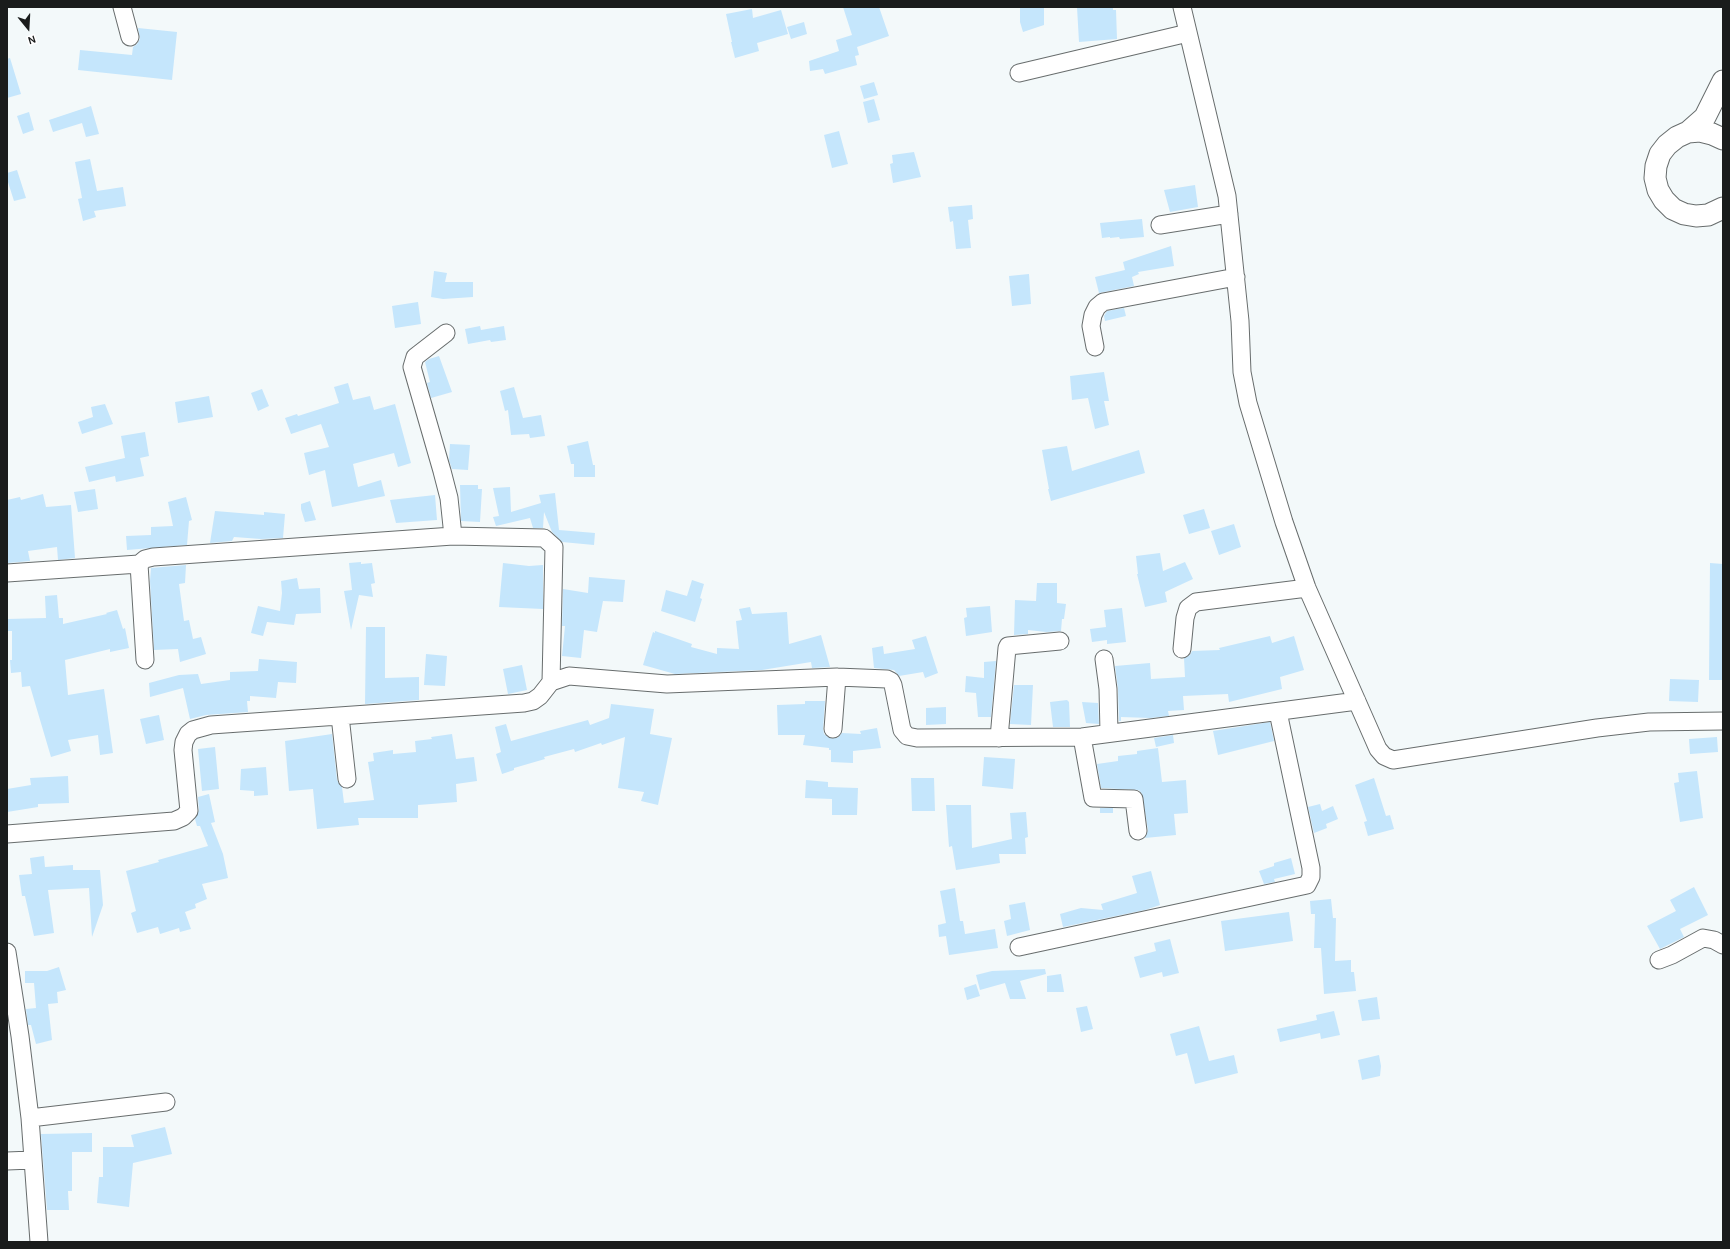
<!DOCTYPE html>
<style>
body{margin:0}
#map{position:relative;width:1730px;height:1249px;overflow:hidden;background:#f3f9fa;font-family:Karla,sans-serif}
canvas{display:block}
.frame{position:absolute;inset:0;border:8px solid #1a1c1c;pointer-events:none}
.north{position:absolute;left:8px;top:8px;width:40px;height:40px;-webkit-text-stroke:3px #fff;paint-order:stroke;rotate:162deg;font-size:11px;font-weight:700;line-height:16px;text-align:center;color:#1a1c1c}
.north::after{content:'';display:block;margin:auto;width:14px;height:18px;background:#1a1c1c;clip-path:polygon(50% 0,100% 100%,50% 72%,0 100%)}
</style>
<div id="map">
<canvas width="1730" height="1249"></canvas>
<div class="frame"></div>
<div class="north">N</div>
</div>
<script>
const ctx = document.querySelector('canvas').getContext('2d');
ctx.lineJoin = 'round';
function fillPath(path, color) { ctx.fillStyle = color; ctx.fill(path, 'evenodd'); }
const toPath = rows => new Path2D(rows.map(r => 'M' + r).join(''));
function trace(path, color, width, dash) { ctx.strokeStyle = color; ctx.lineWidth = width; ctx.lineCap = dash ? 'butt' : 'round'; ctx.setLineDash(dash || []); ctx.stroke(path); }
const building = toPath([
 [843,7,879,7,889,36,857,47,859,55,855,56,857,65,825,74,823,69,810,71,809,61,839,51,836,40,852,35],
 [1020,7,1044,7,1044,25,1023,32,1020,22],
 [1077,7,1113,7,1113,10,1116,10,1117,39,1079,42],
 [752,9,753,18,781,10,788,34,757,43,759,51,735,58,731,42,732,42,726,14],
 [804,22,807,34,791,39,787,27],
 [138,28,177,32,172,80,78,70,80,50,132,55,133,47,137,44,140,39],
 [10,58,21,94,7,98,7,59],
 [874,82,878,95,864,99,860,86],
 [874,99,880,120,868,123,863,102],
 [91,106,99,134,86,137,82,123,53,132,49,120],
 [29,112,34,130,23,134,17,116],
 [839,131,848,164,832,168,824,135],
 [914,152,921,177,893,183,890,164,893,163,892,155],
 [90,159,97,191,123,187,126,206,94,211,96,217,83,221,78,199,82,198,75,162],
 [17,170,26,198,14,201,7,179,7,173],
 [1195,185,1198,207,1170,212,1164,190],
 [972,205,973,219,968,220,971,248,956,249,953,221,950,222,948,207],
 [1142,219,1144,237,1120,239,1119,237,1110,238,1110,237,1102,238,1100,223],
 [1171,246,1174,266,1138,272,1139,274,1132,277,1134,286,1099,293,1095,277,1125,270,1123,262],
 [434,271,447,273,445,282,473,282,473,297,443,299,431,297],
 [1029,274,1031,304,1012,306,1009,276],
 [418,302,421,324,395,328,392,306],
 [1124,308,1126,316,1105,321,1104,316,1107,311],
 [480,326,481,330,504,326,506,340,491,342,490,340,468,344,465,329],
 [439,356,452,392,431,398,427,383,430,382,425,362,429,359],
 [1104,372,1109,401,1104,401,1109,425,1095,429,1088,398,1072,400,1070,376],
 [348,383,353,400,370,396,374,410,395,404,411,463,398,467,394,453,353,464,358,487,381,480,385,496,332,507,325,470,309,475,304,453,329,447,321,424,291,434,285,418,297,414,298,416,339,403,334,387],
 [514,387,523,418,541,415,545,436,530,438,529,434,511,435,508,410,505,411,500,391],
 [262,389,269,406,258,411,251,393],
 [209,396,213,417,178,423,175,402],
 [105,404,113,424,82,434,78,422,93,417,91,407],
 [145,432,149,456,140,458,144,476,116,482,115,476,89,482,85,467,125,458,121,436],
 [588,441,593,465,595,465,595,477,574,477,574,464,571,464,567,446],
 [450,444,470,445,468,470,452,469,449,460],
 [1067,446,1072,471,1139,450,1145,473,1051,501,1048,489,1049,489,1042,450],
 [460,485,478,485,478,489,482,489,480,522,461,521],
 [510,487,511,512,541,503,539,495,555,493,559,530,595,533,594,545,562,542,552,532,544,512,543,528,533,528,530,518,496,526,493,517,499,516,493,488],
 [95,489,98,509,78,512,74,492],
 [43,494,46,507,71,505,75,558,58,560,57,547,28,551,30,561,8,563,7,500,20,497,21,500],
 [435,495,437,520,396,523,390,500],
 [186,497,192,520,189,521,187,545,127,550,126,536,151,535,151,527,173,526,168,502],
 [310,501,316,520,305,522,301,509,301,504],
 [1204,509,1210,528,1189,534,1183,515],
 [215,511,264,515,264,512,285,514,283,538,261,539,234,537,232,541,210,543],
 [1234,524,1241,547,1219,555,1211,531],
 [1160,553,1163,571,1185,562,1193,579,1165,592,1167,602,1145,607,1137,574,1138,574,1136,556],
 [361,562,361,564,372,563,375,583,371,584,373,597,359,595,351,630,344,591,352,590,349,563],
 [503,563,529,566,543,565,543,609,499,607],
 [1710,563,1723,564,1723,680,1709,680],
 [186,565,185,583,179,584,184,621,189,620,193,639,201,637,206,654,180,662,178,649,154,650,150,581,151,568],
 [589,577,625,580,623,602,603,601,597,632,584,630,581,658,562,656,565,626,562,626,563,589,588,593],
 [297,578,299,589,320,588,321,613,296,614,294,625,267,622,263,636,251,633,258,606,280,611,282,593,281,581],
 [692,580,704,584,700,598,702,599,695,622,661,611,666,590,687,596],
 [1037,583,1057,583,1057,603,1066,604,1064,619,1062,619,1061,631,1046,632,1028,630,1028,634,1014,635,1015,600,1036,601],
 [57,595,59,618,63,618,63,624,107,614,106,613,117,610,123,629,125,628,129,648,110,652,110,649,65,660,68,695,104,689,113,753,100,755,98,735,68,740,71,751,51,757,30,686,22,687,21,672,11,673,10,660,12,660,12,631,7,631,7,619,46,618,45,596],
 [990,606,992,632,966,636,964,618,967,617,966,608],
 [750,607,752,614,787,612,789,644,821,635,830,667,812,668,811,662,762,670,675,674,643,665,653,632,655,633,655,631,692,644,691,647,717,654,717,648,739,649,736,621,742,620,739,609],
 [1122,608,1126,642,1107,644,1107,640,1092,642,1090,629,1106,627,1104,610],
 [366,627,385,627,385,678,419,677,419,700,365,704],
 [926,636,938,673,925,678,923,672,899,676,894,670,874,668,872,648,883,646,884,654,915,649,912,640],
 [1270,636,1272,643,1294,636,1304,670,1280,677,1282,689,1229,702,1228,694,1183,696,1184,710,1168,711,1169,716,1150,718,1121,717,1121,721,1119,721,1118,689,1115,666,1150,663,1151,679,1185,677,1184,658,1190,655,1192,651,1220,650,1219,648],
 [426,654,447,656,445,686,424,685],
 [259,659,297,662,296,683,278,682,276,698,250,696,250,701,247,701,248,712,206,715,190,719,183,688,150,697,149,683,179,675,198,674,201,684,230,680,230,672,258,671],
 [996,661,991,717,978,717,976,693,965,692,966,676,984,678,984,662],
 [522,665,527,690,508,694,503,669],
 [1670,679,1699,680,1698,702,1669,701],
 [1014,685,1033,685,1031,725,1010,724],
 [1067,700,1069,702,1070,727,1053,727,1050,702],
 [805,701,825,701,823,729,824,734,828,737,837,738,842,733,861,734,860,731,877,728,881,748,853,751,853,763,831,762,831,750,829,750,829,748,803,745,805,735,778,735,777,705,805,704],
 [1082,702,1098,703,1099,724,1086,723],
 [611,704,654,709,650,734,672,738,658,805,641,801,644,792,618,788,625,737,602,745,601,743,575,752,574,749,544,757,545,759,514,768,514,770,502,774,496,754,501,752,495,727,506,724,511,741,588,720,590,725,609,718],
 [946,707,946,724,926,725,926,708],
 [159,715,164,740,146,744,140,719],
 [1270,722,1274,741,1218,755,1213,731],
 [332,734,337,780,342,787,344,803,374,800,368,762,374,761,373,753,393,750,393,754,416,752,415,741,432,739,431,737,452,734,456,759,474,757,477,781,456,784,457,802,418,805,418,818,358,818,359,825,317,829,313,789,289,791,285,741],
 [1173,735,1174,743,1156,747,1154,738],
 [1717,737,1718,752,1690,754,1689,739],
 [215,747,219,789,202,791,198,749],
 [1158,748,1162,782,1186,780,1188,813,1174,814,1176,835,1145,838,1148,830,1142,794,1139,790,1101,788,1097,764,1118,761,1118,756,1137,754,1137,751],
 [984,757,1015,759,1013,789,982,786],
 [266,767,268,795,254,796,254,791,240,790,241,769],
 [1697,771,1703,818,1680,822,1674,783,1679,782,1678,773],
 [68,776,69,803,38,804,38,807,7,812,7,789,31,785,30,778],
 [911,778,934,778,935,811,912,811],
 [1374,778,1386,816,1390,815,1394,829,1368,836,1364,822,1367,821,1355,785],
 [806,780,828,782,828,787,858,788,857,815,832,815,832,799,805,798],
 [209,794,215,822,211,823,223,854,228,878,202,884,207,899,195,904,196,908,185,912,191,929,180,932,179,928,160,934,158,927,137,933,131,913,136,911,126,871,159,862,158,860,208,846,200,826,197,826,195,819,199,810,198,797],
 [1320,804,1322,811,1333,806,1338,819,1326,824,1327,828,1314,833,1308,807],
 [946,805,971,805,972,848,1012,839,1010,813,1026,812,1028,837,1025,838,1026,854,999,854,1000,863,956,870,952,846,949,847],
 [1100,808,1113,808,1113,813,1100,813],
 [44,856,45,867,73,865,73,870,100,870,103,905,92,937,89,888,48,890,54,933,34,936,25,896,22,896,19,875,32,874,30,858],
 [1291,858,1295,874,1274,879,1275,882,1264,884,1259,871,1274,866,1274,863],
 [1151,871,1160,905,1145,910,1063,927,1060,914,1081,908,1103,910,1101,904,1137,893,1132,876],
 [1694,887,1708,915,1680,929,1684,937,1660,949,1647,926,1676,911,1670,900],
 [955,888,960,921,963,921,965,934,995,929,998,948,949,955,946,936,939,937,938,925,946,923,940,891],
 [1331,899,1333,918,1336,918,1335,961,1351,960,1351,972,1354,972,1356,991,1324,994,1321,948,1314,948,1315,914,1311,914,1310,901],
 [1025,902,1030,930,1007,936,1004,921,1011,919,1009,905],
 [1289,912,1293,941,1225,951,1221,921],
 [1170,939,1179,973,1163,977,1162,972,1140,978,1134,957,1156,951,1154,943],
 [59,967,66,990,57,992,58,1003,48,1004,52,1040,36,1044,31,1025,28,1025,26,1009,36,1008,34,983,25,983,25,971,47,971],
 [1045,969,1046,974,1020,981,1026,999,1010,999,1005,983,980,990,976,975,992,971],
 [1061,974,1064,992,1047,992,1047,976],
 [976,984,980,996,967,1000,964,988],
 [1377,997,1380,1019,1362,1021,1358,1000],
 [1087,1006,1093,1029,1081,1032,1076,1008],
 [1334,1011,1340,1035,1321,1039,1320,1033,1280,1042,1277,1029,1317,1020,1316,1015],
 [1199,1026,1209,1061,1234,1055,1238,1073,1195,1084,1187,1053,1176,1056,1170,1034],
 [1379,1055,1381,1066,1380,1076,1362,1080,1358,1060],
 [165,1127,172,1154,133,1163,129,1207,97,1203,99,1177,103,1177,103,1147,134,1147,131,1135],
 [92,1133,92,1152,72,1152,72,1191,68,1191,69,1210,47,1210,41,1134]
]);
const minor = toPath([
 [122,7,130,37],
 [1182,7,1227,196,1240,321,1242,372,1248,403,1284,522,1307,588,1378,749,1384,756,1393,760,1597,728,1649,722,1723,721],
 [1019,73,1188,33],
 [1160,225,1229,214],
 [446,333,415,357,412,367,442,471,449,498,453,536],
 [1095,347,1091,326,1093,315,1097,307,1103,302,1236,277],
 [139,564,145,660],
 [7,573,139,564,145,559,153,557,453,536,544,538,554,547,551,682],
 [1182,649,1185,618,1188,608,1196,602,1307,588],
 [1104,659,1108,689,1109,733],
 [340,716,347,779],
 [833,729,837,677],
 [1082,737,1093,798,1134,799,1138,831],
 [999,738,1007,648,1008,646,1060,641],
 [7,834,174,821,183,817,189,811,183,750,184,742,188,734,193,730,211,725,524,703,533,701,540,696,551,682,569,676,667,684,837,677,887,679,891,681,893,685,902,730,907,736,917,738,1082,737,1357,701],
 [1019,947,1307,885,1311,877,1311,868,1278,712],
 [7,952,20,1036,30,1118,39,1242],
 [1659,960,1672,955,1703,938,1714,940,1723,945],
 [30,1118,166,1102],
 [7,1161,32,1160]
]);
const tertiary = toPath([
 [1688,132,1705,117,1723,81],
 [1723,139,1712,134,1700,131,1688,132,1677,137,1667,145,1660,154,1656,166,1655,178,1658,190,1664,200,1673,209,1684,214,1696,216,1708,215,1723,208]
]);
fillPath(building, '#c5e6fc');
trace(minor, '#686d6d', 19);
trace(tertiary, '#686d6d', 23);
trace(minor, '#fff', 17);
trace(tertiary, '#fff', 21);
</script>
